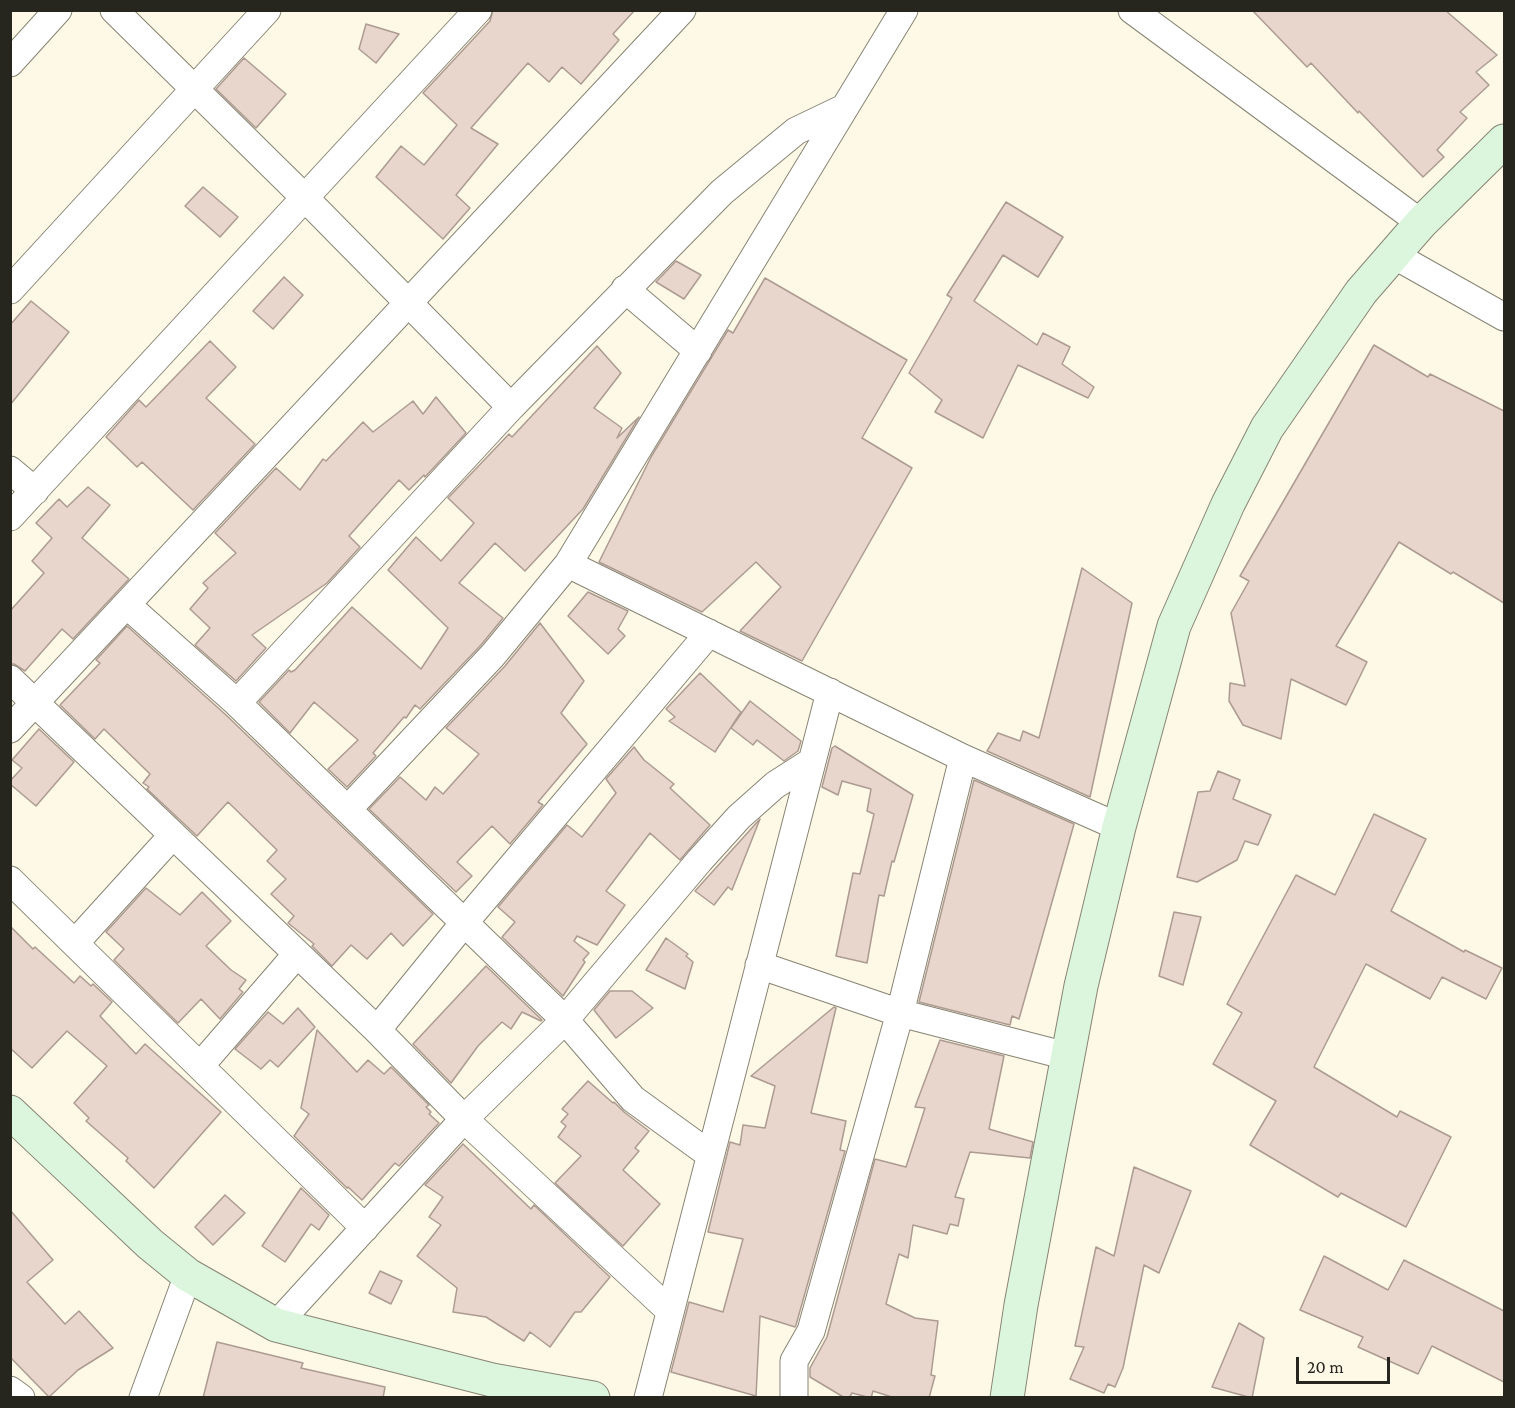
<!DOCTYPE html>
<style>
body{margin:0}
#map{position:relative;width:1515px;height:1408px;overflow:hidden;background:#fef9e7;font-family:"Crimson Pro",serif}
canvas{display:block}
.frame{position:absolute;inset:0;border:12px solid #26251e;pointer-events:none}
.scale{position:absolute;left:1296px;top:1357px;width:94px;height:27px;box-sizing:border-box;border:3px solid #26251e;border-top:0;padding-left:8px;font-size:18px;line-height:21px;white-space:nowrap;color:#26251e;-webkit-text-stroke:4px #fef9e7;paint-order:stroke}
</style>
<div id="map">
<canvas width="1515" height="1408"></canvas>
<div class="frame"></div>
<div class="scale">20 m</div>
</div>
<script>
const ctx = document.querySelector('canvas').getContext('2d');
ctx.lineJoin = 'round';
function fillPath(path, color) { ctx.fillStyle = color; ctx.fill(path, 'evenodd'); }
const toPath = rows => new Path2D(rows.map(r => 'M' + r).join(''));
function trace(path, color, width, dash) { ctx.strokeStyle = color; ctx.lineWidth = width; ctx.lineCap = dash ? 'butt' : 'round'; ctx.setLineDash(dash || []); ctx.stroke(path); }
const building = toPath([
 [493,10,635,10,613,34,619,40,581,84,562,67,549,82,528,63,471,128,498,144,456,195,470,208,443,239,376,177,401,146,424,165,457,125,423,93,490,21,493,10],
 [1252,10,1445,10,1497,55,1476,72,1489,85,1460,112,1467,118,1437,150,1444,157,1423,177,1359,111,1358,113,1311,63,1307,67,1252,10],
 [366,24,399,34,376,63,359,49,366,24],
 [244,58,286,94,256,128,216,89,244,58],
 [203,187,238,217,220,237,185,206,203,187],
 [1006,202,1063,237,1038,277,1003,255,974,301,1037,345,1043,333,1070,347,1062,364,1094,387,1088,398,1018,365,983,438,935,412,942,400,909,373,952,298,947,295,1006,202],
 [676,261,701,275,684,299,656,282,676,261],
 [284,277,303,295,273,329,253,311,284,277],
 [765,278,907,360,862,438,912,468,802,661,740,631,781,587,756,562,702,612,599,562,651,457,728,330,733,333,765,278],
 [31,301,69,332,10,405,10,325,31,301],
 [210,341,236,367,206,398,255,444,193,510,142,462,137,467,106,437,139,400,146,407,210,341],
 [1374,345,1428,377,1430,374,1504,411,1504,603,1453,572,1451,574,1399,542,1336,646,1367,662,1346,705,1291,679,1281,739,1243,725,1229,701,1230,683,1245,686,1231,613,1249,581,1240,576,1374,345],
 [597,346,621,373,594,408,622,428,617,438,639,417,583,509,525,571,495,543,459,583,503,618,481,645,420,709,415,705,406,718,404,717,373,753,376,756,347,787,328,769,358,740,314,702,290,733,259,702,289,670,291,672,295,670,352,607,421,669,448,628,388,570,416,537,441,561,474,523,448,498,509,434,512,437,597,346],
 [436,397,466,433,425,477,424,475,409,490,399,480,349,536,360,547,327,583,252,635,266,648,236,681,195,645,210,628,190,609,208,588,203,583,236,553,215,533,276,468,300,490,323,459,326,461,363,422,373,432,413,401,423,414,436,397],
 [88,487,110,505,82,538,129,579,73,639,62,629,25,671,14,664,10,664,10,611,44,573,32,561,52,538,36,523,59,499,67,507,88,487],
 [1082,568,1132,603,1090,797,987,751,998,733,1020,741,1023,731,1039,738,1082,568],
 [588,592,628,611,618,629,625,636,608,654,568,616,588,592],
 [540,623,584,681,561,713,587,744,538,802,543,805,510,844,492,826,457,862,472,876,456,892,369,809,400,777,426,800,435,787,443,794,479,754,446,728,505,666,540,623],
 [127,626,226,715,433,914,403,946,391,933,367,959,351,945,332,966,312,946,314,944,288,923,294,916,271,894,286,879,267,861,277,850,228,802,197,836,147,789,149,787,143,783,150,774,104,729,95,739,60,705,100,663,96,660,127,626],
 [700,673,741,712,715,752,669,721,675,717,666,709,700,673],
 [750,701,801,741,798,751,784,761,757,740,753,745,731,728,750,701],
 [39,729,74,762,36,806,10,784,10,781,22,768,12,760,39,729],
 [835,746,913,795,894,862,892,861,884,896,879,895,867,963,836,956,853,873,860,874,874,814,867,811,871,789,842,781,838,795,822,787,832,748,835,746],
 [634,747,644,760,674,784,670,788,710,825,680,860,650,833,606,891,625,905,597,945,577,936,574,941,589,953,583,960,585,962,563,996,502,937,515,922,498,907,567,825,582,837,616,793,606,779,634,747],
 [1218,771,1240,780,1233,799,1271,815,1258,845,1245,841,1237,860,1197,882,1177,877,1198,792,1210,791,1218,771],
 [974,780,1074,824,1019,1019,1012,1016,1010,1025,919,1002,974,780],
 [1374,814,1426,839,1391,911,1464,952,1465,950,1502,968,1486,999,1442,977,1430,999,1366,964,1314,1067,1397,1117,1400,1111,1451,1137,1406,1227,1341,1193,1338,1197,1250,1145,1276,1101,1213,1064,1242,1013,1227,1004,1296,875,1335,895,1374,814],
 [760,819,732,890,728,887,714,905,695,891,760,819],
 [146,888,180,915,202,892,231,921,206,946,231,970,246,980,239,989,243,992,220,1019,201,999,178,1023,114,960,124,949,106,932,146,888],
 [1174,912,1201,917,1183,985,1159,976,1174,912],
 [10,926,33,949,35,947,74,983,80,976,91,986,93,984,112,1002,100,1016,136,1054,145,1044,221,1112,154,1188,126,1161,128,1158,86,1121,89,1118,74,1103,107,1066,67,1031,32,1068,10,1048,10,926],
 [666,938,688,954,686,956,693,962,685,989,646,970,666,938],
 [486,966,542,1020,541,1021,522,1012,511,1029,502,1022,478,1046,451,1083,413,1044,486,966],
 [610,991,632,991,653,1008,616,1038,594,1010,610,991],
 [834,1007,836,1008,811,1113,846,1121,840,1150,845,1151,796,1325,795,1327,760,1316,756,1396,671,1372,689,1302,723,1312,743,1239,708,1232,730,1142,740,1145,743,1125,765,1128,775,1086,751,1076,834,1007],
 [298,1008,315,1027,278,1067,270,1060,261,1069,235,1049,268,1012,283,1024,298,1008],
 [317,1030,357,1072,368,1060,384,1074,391,1067,429,1105,426,1107,431,1112,429,1114,439,1123,399,1166,395,1163,362,1200,348,1187,347,1188,294,1136,309,1114,301,1108,317,1030],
 [940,1040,1004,1056,989,1129,1033,1142,1030,1158,970,1152,955,1197,964,1199,958,1226,950,1224,947,1234,913,1225,908,1258,899,1254,886,1304,915,1318,938,1321,931,1375,935,1376,929,1398,895,1398,873,1391,871,1398,852,1393,849,1398,845,1398,810,1377,810,1368,827,1337,875,1159,906,1167,925,1108,915,1107,940,1040],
 [588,1081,613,1103,614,1102,624,1112,649,1131,635,1148,639,1151,623,1170,660,1204,623,1246,555,1183,581,1156,558,1137,566,1126,561,1122,568,1114,562,1109,588,1081],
 [463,1144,531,1209,534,1205,610,1277,581,1312,575,1312,550,1347,530,1332,524,1341,486,1317,453,1312,457,1288,417,1256,441,1225,429,1217,443,1197,425,1185,463,1144],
 [1134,1167,1191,1191,1159,1273,1144,1265,1123,1368,1115,1387,1108,1384,1104,1393,1070,1379,1084,1347,1075,1346,1096,1247,1114,1256,1134,1167],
 [301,1188,329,1215,319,1230,311,1224,285,1262,262,1246,301,1188],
 [225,1195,245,1213,213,1245,195,1227,225,1195],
 [10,1210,53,1260,27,1282,65,1324,79,1311,113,1348,78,1370,49,1397,10,1357,10,1210],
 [1324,1256,1388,1290,1404,1260,1504,1311,1504,1382,1432,1346,1418,1374,1358,1347,1363,1337,1300,1310,1324,1256],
 [380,1271,402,1281,391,1304,369,1293,380,1271],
 [1239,1323,1264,1338,1252,1398,1212,1387,1239,1323],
 [217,1342,303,1363,301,1368,385,1387,383,1398,203,1398,217,1342]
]);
const street = toPath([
 [114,10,305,198,511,407],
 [1132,10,1421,223],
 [10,63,58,10],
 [1392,254,1504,317],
 [625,289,698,351],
 [10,290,267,10],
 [10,470,35,491],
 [10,517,478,10],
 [568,564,963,758,1119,827],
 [127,605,237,703,565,1020,633,1099,709,1154],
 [10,679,377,1030,464,1119,669,1310],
 [237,703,511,407,722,192,796,131,844,108],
 [10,729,682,10],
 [348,809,493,655,568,564,904,10],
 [10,880,365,1228],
 [75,943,173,835],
 [759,965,900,1013,1067,1056],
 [377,1030,464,923,709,633],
 [200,1066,297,954],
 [276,1325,464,1119,565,1020,700,860,739,817,775,785,811,762],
 [10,1390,21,1398],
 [143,1398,188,1275],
 [648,1398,830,692],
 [794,1398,794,1361,811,1331,900,1013,963,758]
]);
const secondary = toPath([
 [10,1112,150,1244,188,1275,276,1325,492,1380,593,1398],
 [1007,1398,1021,1305,1081,986,1119,827,1174,626,1228,504,1267,428,1361,292,1421,223,1504,141]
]);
fillPath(building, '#e8d6cc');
trace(building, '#ad9b92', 1.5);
trace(street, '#888474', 29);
trace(secondary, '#888474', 35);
trace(street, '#fff', 27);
trace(secondary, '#dcf6dd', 33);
</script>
